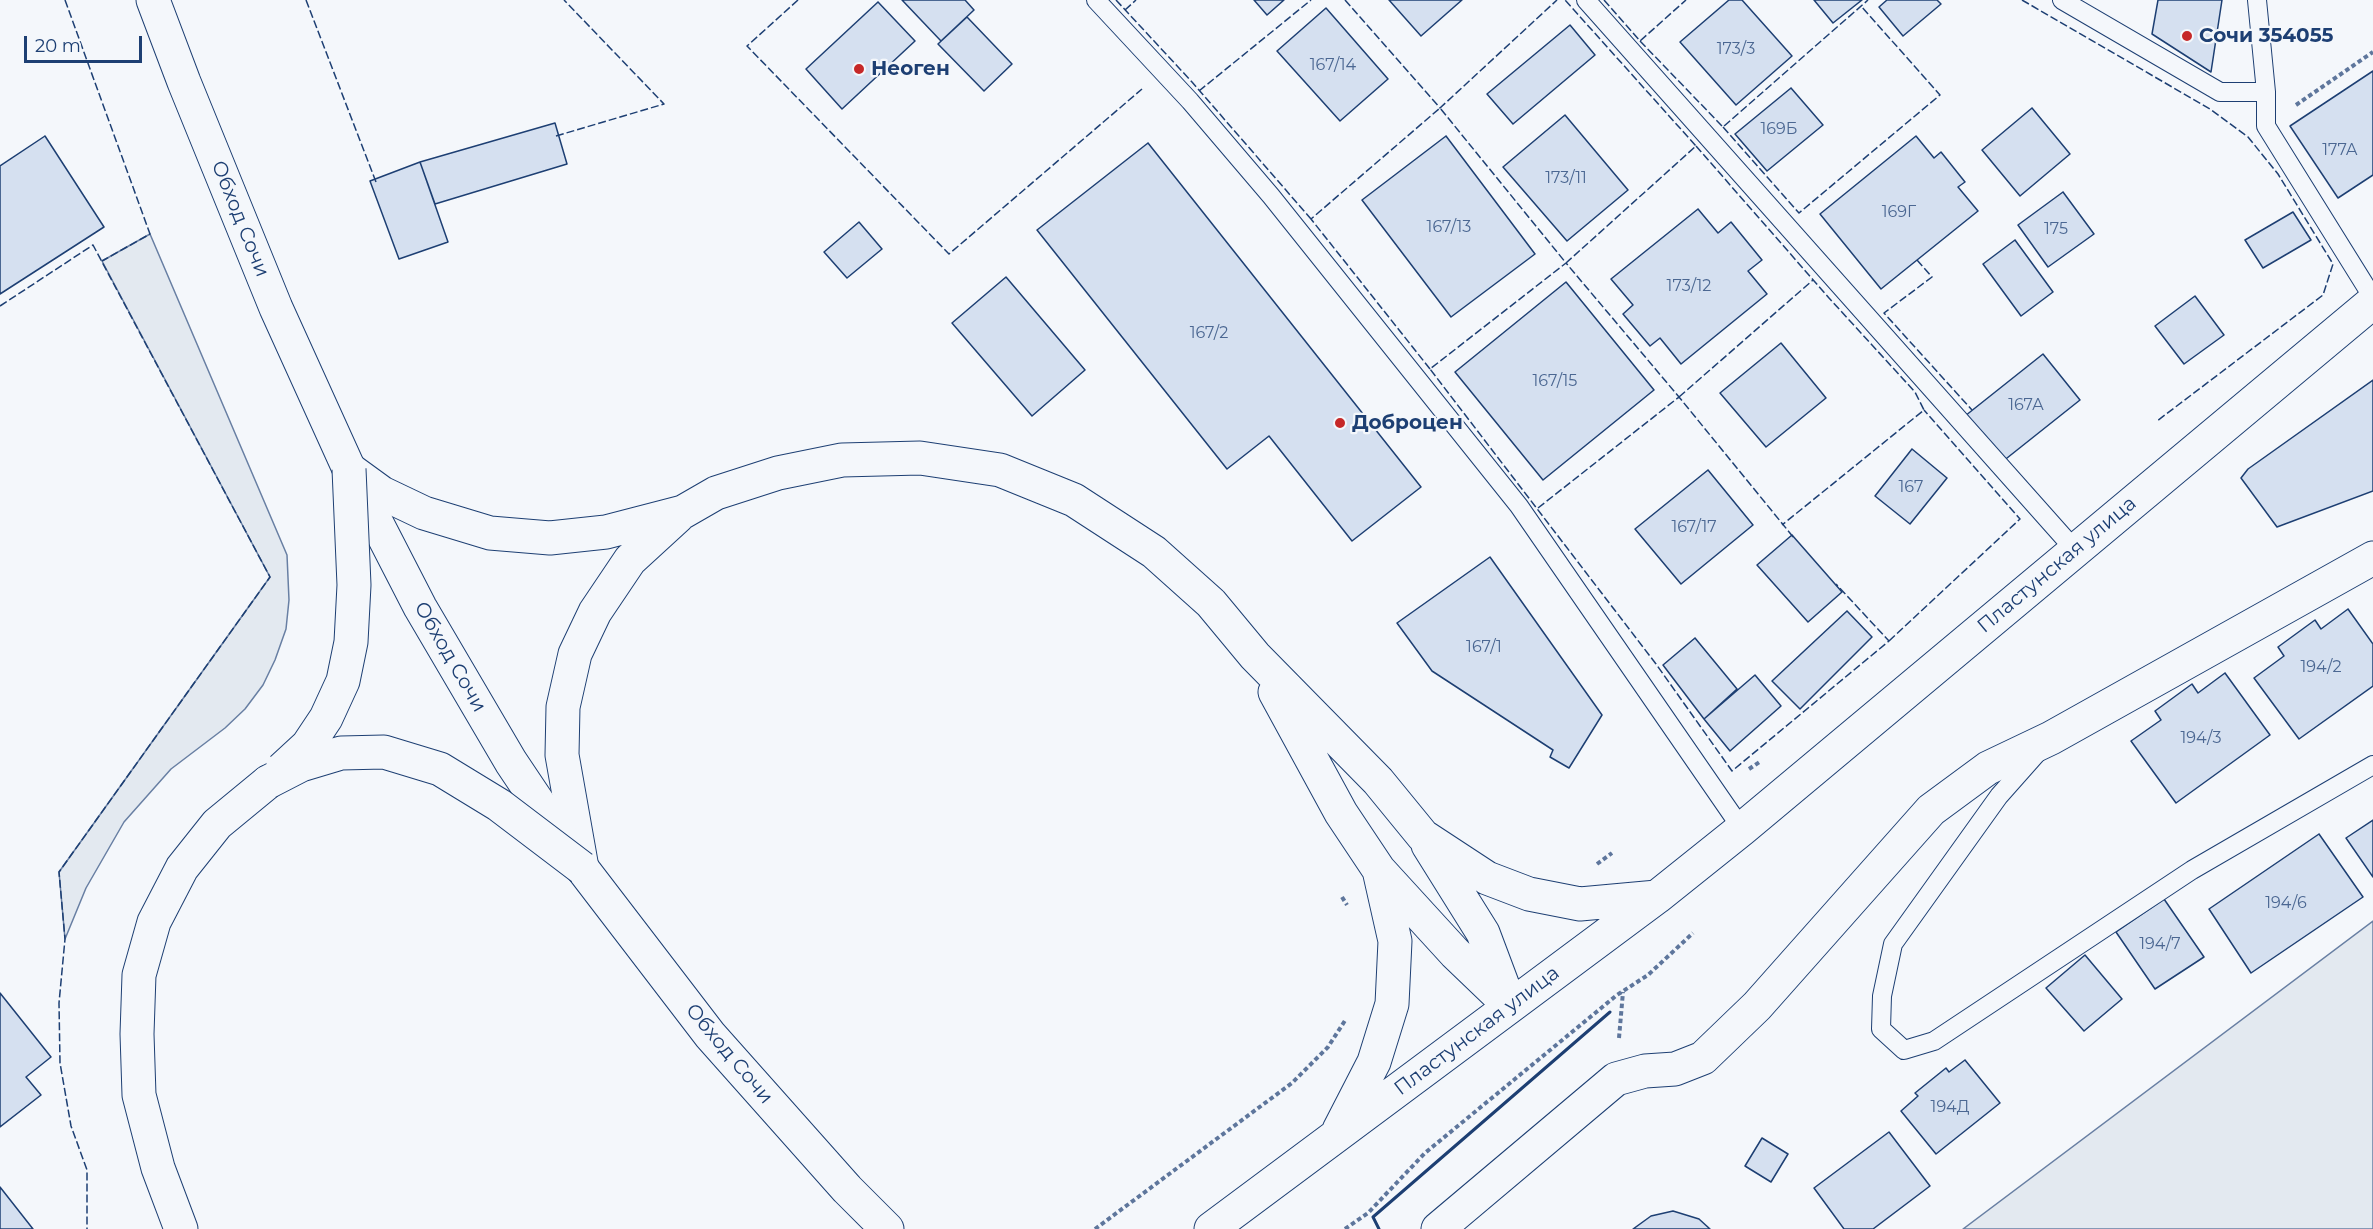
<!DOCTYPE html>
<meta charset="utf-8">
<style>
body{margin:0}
#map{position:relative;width:2373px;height:1229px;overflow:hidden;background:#f4f7fb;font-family:Montserrat,sans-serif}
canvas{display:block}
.scale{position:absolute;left:24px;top:36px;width:118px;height:27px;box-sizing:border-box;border:3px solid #1d3f73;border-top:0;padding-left:8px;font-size:18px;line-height:21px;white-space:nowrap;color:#1d3f73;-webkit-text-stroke:4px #f4f7fb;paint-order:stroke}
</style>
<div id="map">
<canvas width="2373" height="1229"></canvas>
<div class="scale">20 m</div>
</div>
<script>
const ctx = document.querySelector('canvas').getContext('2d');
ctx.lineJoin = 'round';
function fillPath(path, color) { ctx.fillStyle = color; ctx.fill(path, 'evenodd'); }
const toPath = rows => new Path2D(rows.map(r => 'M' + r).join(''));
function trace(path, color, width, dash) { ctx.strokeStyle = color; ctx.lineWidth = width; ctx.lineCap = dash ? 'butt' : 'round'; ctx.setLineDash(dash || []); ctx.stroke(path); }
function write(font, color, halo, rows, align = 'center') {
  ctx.font = font + ' Montserrat,sans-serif'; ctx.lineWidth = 4.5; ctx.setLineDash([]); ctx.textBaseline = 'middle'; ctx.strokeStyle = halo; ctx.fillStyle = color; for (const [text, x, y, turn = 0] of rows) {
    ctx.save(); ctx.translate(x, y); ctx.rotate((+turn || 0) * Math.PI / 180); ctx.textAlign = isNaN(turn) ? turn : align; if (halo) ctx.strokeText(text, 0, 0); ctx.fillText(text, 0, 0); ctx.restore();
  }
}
const green = toPath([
 [150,234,287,555,289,600,286,629,275,660,263,685,245,709,225,728,171,769,124,822,86,888,65,939,59,872,270,577,102,261,150,234],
 [2373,921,2373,1229,1963,1229,2373,921]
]);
const building = toPath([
 [902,0,965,0,974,10,941,41,902,0],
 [1254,0,1284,0,1267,15,1254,0],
 [1389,0,1462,0,1421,36,1389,0],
 [1729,0,1742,0,1792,56,1736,105,1680,42,1729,0],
 [1814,0,1862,0,1833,23,1814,0],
 [1887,0,1937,0,1941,4,1903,36,1879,7,1887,0],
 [2158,0,2222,0,2211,72,2152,34,2158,0],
 [878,2,915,41,842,109,806,69,878,2],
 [1326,8,1388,79,1340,121,1277,51,1326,8],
 [967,17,1012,64,984,91,938,44,967,17],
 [1570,25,1595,55,1513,124,1487,94,1570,25],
 [2373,71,2373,175,2338,198,2290,126,2373,71],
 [1791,88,1823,125,1767,171,1735,134,1791,88],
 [2032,108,2070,154,2020,196,1982,150,2032,108],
 [1565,115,1628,190,1567,241,1503,167,1565,115],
 [555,123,567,164,435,204,420,162,555,123],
 [45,136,104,227,0,294,0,166,45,136],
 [1446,136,1535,254,1451,317,1362,200,1446,136],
 [1916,136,1934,158,1941,152,1965,182,1958,187,1978,211,1881,289,1820,214,1916,136],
 [1148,143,1421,487,1352,541,1269,436,1227,469,1037,230,1148,143],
 [420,162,448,242,399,259,370,181,420,162],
 [2063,192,2094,234,2048,267,2018,225,2063,192],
 [1698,209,1718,233,1731,222,1762,260,1748,271,1767,294,1681,364,1660,338,1650,346,1623,314,1633,305,1611,279,1698,209],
 [2293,212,2311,240,2263,268,2245,240,2293,212],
 [859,222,882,249,847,278,824,252,859,222],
 [2015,240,2053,292,2021,316,1983,264,2015,240],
 [1006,277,1085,370,1032,416,952,323,1006,277],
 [1566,282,1654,390,1543,480,1455,372,1566,282],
 [2195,296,2224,335,2184,364,2155,326,2195,296],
 [1781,343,1826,398,1766,447,1720,393,1781,343],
 [2043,354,2080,400,2002,462,1965,416,2043,354],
 [2373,380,2373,491,2277,527,2241,478,2248,469,2373,380],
 [1912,449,1947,478,1910,524,1875,496,1912,449],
 [1708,470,1753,525,1681,584,1635,529,1708,470],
 [1792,535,1842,592,1808,622,1757,565,1792,535],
 [1490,557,1602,715,1569,768,1550,757,1553,750,1432,671,1397,623,1490,557],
 [2348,609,2373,644,2373,686,2299,739,2254,678,2284,656,2278,647,2315,620,2321,629,2348,609],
 [1847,611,1872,637,1800,709,1772,681,1847,611],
 [1695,638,1737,689,1704,719,1663,665,1695,638],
 [2225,673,2270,735,2176,803,2131,741,2161,720,2155,711,2192,684,2198,693,2225,673],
 [1755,675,1781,706,1730,751,1704,719,1755,675],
 [2373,820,2373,877,2346,838,2373,820],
 [2319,834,2363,897,2251,973,2209,909,2319,834],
 [2164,899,2204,957,2155,989,2116,932,2164,899],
 [2085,955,2122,999,2084,1031,2046,988,2085,955],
 [0,993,51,1057,26,1077,41,1095,0,1127,0,993],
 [1965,1060,2000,1103,1936,1154,1901,1111,1918,1096,1915,1093,1946,1068,1949,1072,1965,1060],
 [1889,1132,1930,1186,1873,1229,1844,1229,1814,1188,1889,1132],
 [1762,1138,1788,1154,1771,1182,1745,1166,1762,1138],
 [0,1187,33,1229,0,1229,0,1187],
 [1673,1211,1699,1219,1710,1229,1633,1229,1651,1216,1673,1211]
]);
const path = toPath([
 [2296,105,2373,52],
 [1749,769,1761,761],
 [1597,864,1612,853],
 [1342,897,1347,905],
 [1619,1038,1623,992],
 [1095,1229,1292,1083,1328,1047,1346,1019],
 [1345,1229,1368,1213,1425,1153,1617,995,1648,975,1693,933]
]);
const service = toPath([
 [1096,0,1190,101,1271,196,1519,506,1742,829],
 [1586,0,2075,550],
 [2062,0,2220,92,2266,92],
 [2257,0,2266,92,2266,126,2373,298],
 [2038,752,1999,796,1893,944,1882,996,1881,1029,1904,1050,1934,1041,2192,870,2373,765]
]);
const minor = toPath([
 [1438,1229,1616,1079,1645,1071,1675,1069,1703,1058,1757,1006,1931,810,1988,768,2051,738,2373,558]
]);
const secondary = toPath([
 [349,469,382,493,424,513,490,533,550,538,606,532,683,512,716,493,778,473,842,460,920,458,1000,470,1074,500,1154,552,1211,603,1255,656,1378,781,1423,836,1487,878,1529,894,1580,904,1657,897],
 [1275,692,1341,813,1379,870,1395,941,1392,1004,1374,1062,1339,1130],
 [1428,845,1483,933,1510,1005],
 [582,868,562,755,563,707,575,654,595,612,630,560,678,516],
 [1380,871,1455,953,1504,1000],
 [181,1229,158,1168,139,1095,137,1034,139,975,154,922,182,868,217,824,268,782],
 [1211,1229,1657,897,1742,829,2373,302]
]);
const trunk = toPath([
 [153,0,184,82,276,308,349,469,420,607,511,762,582,868,710,1035,847,1189,887,1229]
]);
const secondaryBridge = toPath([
 [282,769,308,745,326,718,343,681,351,642,354,585,349,469],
 [268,782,301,765,341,753,384,752,440,769,499,805,582,868]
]);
const fence = toPath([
 [65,0,150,234,102,261],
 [306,0,376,182],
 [798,0,747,46,949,254,1142,89],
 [1116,0,1192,82,1311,219],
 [1345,0,1440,108,1557,0],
 [1604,0,1640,41,1686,0],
 [2022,0,2210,109,2248,137,2278,174,2333,264,2323,295,2157,421],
 [1125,10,1136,0],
 [1640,41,1723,127,1868,0],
 [1199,91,1311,0],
 [1723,127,1799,213,1940,95,1861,6],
 [556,136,664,104,564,0],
 [1696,146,1829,298,1915,392,1924,410,1782,525],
 [1917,260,1932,277,1884,313,1972,410],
 [0,306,93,245,270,577,59,872,65,939,59,1003,60,1063,71,1126,87,1170,87,1229],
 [1430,369,1311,219,1440,108,1566,263,1696,146,1565,0],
 [1679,397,1813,280],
 [1538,508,1679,397,1794,538],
 [1538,508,1679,397,1566,263,1430,369,1656,664,1732,771,1889,641,1836,584],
 [1889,641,2020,519,1924,410]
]);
const wall = toPath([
 [1379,1229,1373,1217,1610,1012]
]);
const markers = [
 [2187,36,6,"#c62828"],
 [859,69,6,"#c62828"],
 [1340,423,6,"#c62828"]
];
const numberNames = [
 ["173/3",1736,49],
 ["167/14",1333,65],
 ["169Б",1779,129],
 ["177А",2340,150],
 ["173/11",1566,178],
 ["169Г",1899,212],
 ["167/13",1449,227],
 ["175",2056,229],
 ["173/12",1689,286],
 ["167/2",1209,333],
 ["167/15",1555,381],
 ["167А",2026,405],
 ["167",1911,487],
 ["167/17",1694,527],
 ["167/1",1484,647],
 ["194/2",2321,667],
 ["194/3",2201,738],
 ["194/6",2286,903],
 ["194/7",2160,944],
 ["194Д",1950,1107]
];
const poiNames = [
 ["Сочи 354055",2199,36],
 ["Неоген",871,69],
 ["Доброцен",1352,423]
];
const streetNames = [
 ["Обход Сочи",240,219,68],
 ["Пластунская улица",2057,565,-40],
 ["Обход Сочи",450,657,60],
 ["Пластунская улица",1477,1031,-37],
 ["Обход Сочи",729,1054,50]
];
fillPath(green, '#e3e9f0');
trace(green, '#687fa3', 1.5);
fillPath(building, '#d5e0f0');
trace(building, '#1d3f73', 1.5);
trace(service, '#1d3f73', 20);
trace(minor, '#1d3f73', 35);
trace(secondary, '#1d3f73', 35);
trace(trunk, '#1d3f73', 35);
trace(path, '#5e769c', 4, [4.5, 3]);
trace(service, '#f4f7fb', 18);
trace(minor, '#f4f7fb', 33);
trace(secondary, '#f4f7fb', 33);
trace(trunk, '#f4f7fb', 33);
trace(secondaryBridge, '#1d3f73', 35, []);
trace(secondaryBridge, '#f4f7fb', 33);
trace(fence, '#1d3f73', 1.5, [8, 3]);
trace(wall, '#1d3f73', 3);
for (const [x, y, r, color] of markers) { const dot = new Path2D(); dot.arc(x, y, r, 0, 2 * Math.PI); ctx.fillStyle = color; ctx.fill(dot); trace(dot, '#f4f7fb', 2); }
write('16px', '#4b6792', null, numberNames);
write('bold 20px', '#1d3f73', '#f4f7fb', poiNames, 'left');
write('20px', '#1d3f73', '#f4f7fb', streetNames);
</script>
